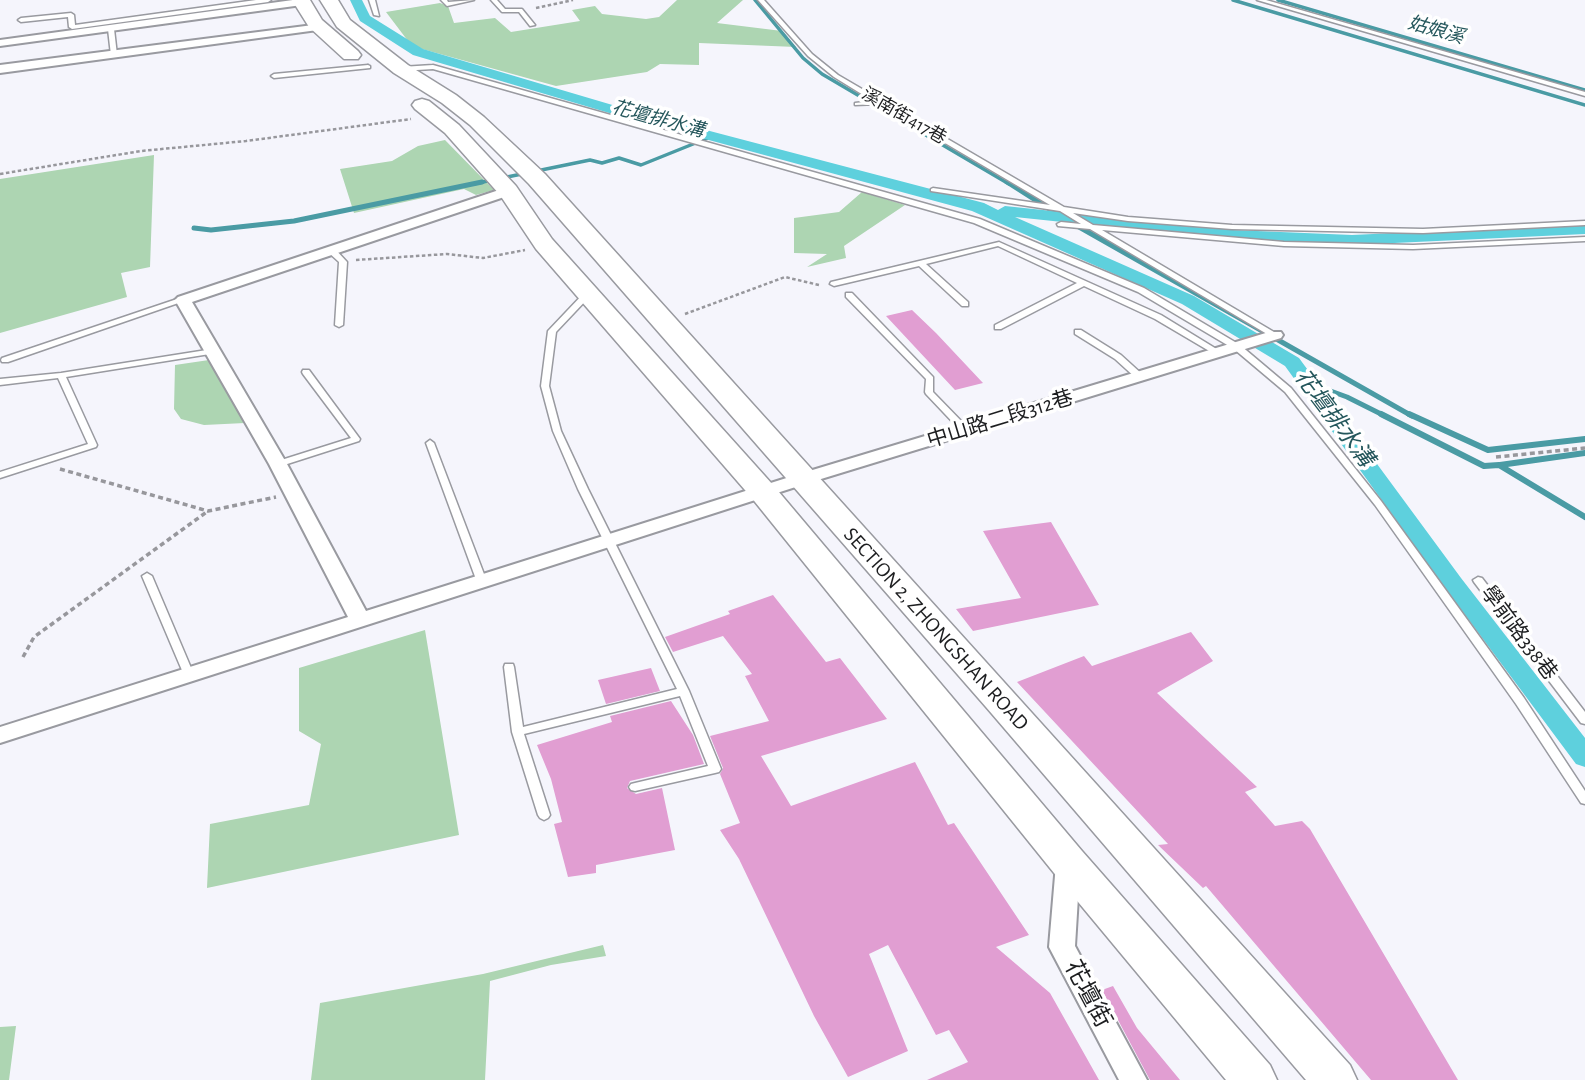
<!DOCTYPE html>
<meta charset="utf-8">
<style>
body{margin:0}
canvas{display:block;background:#f5f5fc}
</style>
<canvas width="1585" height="1080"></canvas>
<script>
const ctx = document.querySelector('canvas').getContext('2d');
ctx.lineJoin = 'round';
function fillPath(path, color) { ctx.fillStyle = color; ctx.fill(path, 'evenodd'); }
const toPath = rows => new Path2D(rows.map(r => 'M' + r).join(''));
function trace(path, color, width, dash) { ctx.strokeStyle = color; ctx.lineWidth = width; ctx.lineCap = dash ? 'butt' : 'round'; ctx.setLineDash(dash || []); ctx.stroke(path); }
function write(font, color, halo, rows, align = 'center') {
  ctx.font = font + ' "Alegreya Sans","Noto Sans TC",sans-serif'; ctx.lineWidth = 7; ctx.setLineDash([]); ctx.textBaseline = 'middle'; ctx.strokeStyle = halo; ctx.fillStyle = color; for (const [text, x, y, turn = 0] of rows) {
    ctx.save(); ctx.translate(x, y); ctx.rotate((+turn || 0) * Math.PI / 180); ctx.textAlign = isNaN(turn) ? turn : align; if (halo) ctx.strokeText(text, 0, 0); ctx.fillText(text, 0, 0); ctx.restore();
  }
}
const green = toPath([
 [677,0,743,0,717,23,782,31,796,47,699,43,699,65,660,64,647,72,556,86,422,49,408,41,386,12,440,3,448,6,454,23,495,18,511,32,580,21,572,10,595,6,602,14,646,19,659,17],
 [445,140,494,190,476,195,464,189,354,213,340,169,392,161,418,146],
 [154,155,150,267,121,273,127,297,0,333,0,179],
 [862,192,905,205,844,246,846,258,807,267,827,254,794,253,794,218,839,212],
 [209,360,245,423,204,425,181,419,174,409,175,365],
 [425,630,459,835,207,888,210,824,309,805,321,744,299,731,299,668],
 [603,945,606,956,551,965,490,981,485,1080,311,1080,320,1003,483,974],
 [16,1026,9,1080,0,1080,0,1027]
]);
const streamFar2 = toPath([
 [755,0,803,58,822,74,1009,184],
 [1233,0,1585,105],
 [1278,0,1585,90],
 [473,184,590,160,602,163,619,158,641,165,713,136]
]);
const streamFar1 = toPath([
 [1007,182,1065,219,1412,416],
 [194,228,211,230,294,221,482,182],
 [1306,382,1347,397,1385,416]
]);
const stream = toPath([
 [1381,414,1484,466,1499,465,1585,517],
 [1409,414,1488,450,1585,439],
 [1500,465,1585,453]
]);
const canal = toPath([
 [350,0,362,0,370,16,423,49,626,109,984,203,998,210,1005,206,1233,230,1352,235,1585,224,1585,234,1352,245,1233,240,1015,217,1194,296,1299,358,1461,578,1585,738,1585,767,1576,764,1445,588,1285,366,1182,304,972,211,616,115,413,55,360,21,350,0]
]);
const building = toPath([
 [912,310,936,333,983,383,955,390,886,316],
 [1051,522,1099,605,973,631,956,609,1021,598,983,531],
 [773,595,826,662,840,658,887,719,761,756,791,806,915,762,948,825,954,823,1029,935,996,947,1050,993,1099,1080,927,1080,968,1062,949,1030,936,1035,888,945,869,954,908,1051,848,1077,814,1016,739,859,720,830,740,823,720,774,723,768,710,736,769,721,745,676,752,674,723,636,673,652,665,637,730,614,728,611],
 [1191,632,1213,661,1157,693,1257,787,1245,792,1275,826,1302,821,1310,829,1458,1080,1371,1080,1206,886,1203,888,1158,845,1168,844,1017,682,1084,656,1092,666],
 [651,668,660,691,606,704,598,680],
 [671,701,693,735,704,764,630,781,627,788,636,794,662,788,675,850,596,865,596,873,568,877,554,824,562,822,551,779,537,745,612,722,610,716],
 [1113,986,1137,1028,1180,1080,1150,1080,1102,990]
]);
const pathFar1 = toPath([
 [536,8,573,0],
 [0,174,141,151,246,141,411,119],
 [356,260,447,254,483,258,525,250],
 [685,314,785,277,819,285]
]);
const path = toPath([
 [1496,457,1585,448],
 [60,469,208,511,276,497],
 [23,657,34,637,208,511]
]);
const lane = toPath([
 [256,0,271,0,268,2,72,29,69,27,68,17,21,22,18,20,21,18,71,13,74,15,75,25,256,0],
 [369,0,375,0,379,16,374,15,369,0],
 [441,0,447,0,448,2,474,0,447,6,441,0],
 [491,0,497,0,505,9,522,9,535,25,530,26,519,12,502,12,491,0],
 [758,0,764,0,812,54,838,75,1064,207,1128,217,1232,225,1423,229,1585,221,1585,225,1423,233,1232,229,1128,221,1073,213,1093,225,1284,242,1413,245,1585,237,1585,241,1413,249,1284,246,1102,230,1279,335,1275,337,1272,337,1090,229,1058,226,1057,224,1061,222,1081,224,1060,211,931,191,931,189,933,188,1050,205,879,104,855,105,855,103,873,101,834,77,808,56,758,0],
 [1257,0,1266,0,1585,92,1585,96,1257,0],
 [111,27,114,29,117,55,114,57,111,55,108,29,111,27],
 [368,65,370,66,370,68,274,78,271,76,274,74,368,65],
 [433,65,980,219,1144,288,1240,345,1291,388,1381,501,1524,698,1585,791,1585,804,1581,803,1516,704,1375,505,1285,392,1234,349,1138,292,974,223,433,69,401,71,398,69,401,67,433,65],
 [999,242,1161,315,1223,353,1219,355,1216,355,1155,319,1084,286,1001,329,995,329,995,325,1077,283,998,246,926,264,968,302,968,306,962,306,919,266,834,286,830,284,831,282,999,242],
 [328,248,334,248,347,262,343,325,339,327,335,325,339,262,328,252,328,248],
 [585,292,588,292,592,294,556,332,549,386,561,431,588,489,689,691,721,769,719,772,715,773,635,791,631,790,629,787,631,784,635,783,708,766,680,696,524,734,550,815,548,818,544,820,540,818,538,815,512,732,504,667,505,664,513,664,514,667,523,727,677,689,578,489,553,431,541,386,548,331,585,292],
 [846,293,852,293,933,377,933,392,968,428,969,430,968,432,962,432,926,394,925,392,926,379,846,297,846,293],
 [180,298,183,298,187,300,8,362,2,362,1,360,2,358,180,298],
 [1075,330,1081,330,1121,355,1143,375,1144,377,1143,379,1137,379,1115,359,1075,334,1075,330],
 [213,349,216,349,216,353,66,377,97,445,96,447,0,478,0,472,88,444,58,378,0,385,0,379,61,373,213,349],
 [303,370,309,370,360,439,359,441,281,466,275,466,273,464,275,462,351,438,303,374,302,372,303,370],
 [430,440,434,443,487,582,486,584,482,585,477,582,426,443,430,440],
 [147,573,152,576,194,675,193,678,185,678,184,675,142,576,147,573],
 [1478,577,1482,578,1585,712,1585,724,1581,723,1474,582,1473,580,1478,577]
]);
const street = toPath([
 [293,0,307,2,302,5,0,46,0,40,293,0],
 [321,24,325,25,325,29,0,73,0,65,321,24],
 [508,187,515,191,513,194,192,302,287,464,366,611,796,475,1269,332,1281,332,1283,335,1281,338,808,483,0,743,0,727,348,617,269,464,175,300,178,297,508,187],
 [1068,854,1077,857,1080,864,1075,946,1147,1080,1119,1080,1049,947,1056,864,1059,857,1068,854]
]);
const primary = toPath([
 [292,0,310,0,322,20,358,51,361,55,358,59,344,59,309,27,292,0],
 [320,0,338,0,350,20,408,65,456,95,484,117,545,174,1350,1065,1357,1080,1306,1080,986,707,529,184,470,125,442,103,394,73,337,27,320,0],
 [422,99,429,101,459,125,516,186,552,239,773,485,1082,851,1270,1065,1277,1080,1226,1080,1054,873,751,497,536,249,500,195,445,133,415,109,412,105,415,101,422,99]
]);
const farStreetnames = [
 ["溪南街417巷",904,116,30]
];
const farWaternames = [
 ["姑娘溪",1436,30,16],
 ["花壇排水溝",658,119,15]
];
const streetNames = [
 ["中山路二段312巷",1000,419,-17],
 ["SECTION 2, ZHONGSHAN ROAD",936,629,48],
 ["學前路338巷",1519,633,53]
];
const waterNames = [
 ["花壇排水溝",1334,418,53]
];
const nearStreetnames = [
 ["花壇街",1088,994,62]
];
fillPath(green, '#add5b2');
trace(streamFar2, '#4a9ba4', 3.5);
trace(streamFar1, '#4a9ba4', 5);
trace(stream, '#4a9ba4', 6);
fillPath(canal, '#5ed0dd');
fillPath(building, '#e19ed2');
trace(lane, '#999aa0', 3);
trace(street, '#999aa0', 4);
trace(primary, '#999aa0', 3);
trace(pathFar1, '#97979c', 2.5, [3.5, 2.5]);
trace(path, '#97979c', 3.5, [5, 3.5]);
fillPath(lane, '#fff');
fillPath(street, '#fff');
fillPath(primary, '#fff');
write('18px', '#1d1e20', '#fff', farStreetnames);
write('italic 19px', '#25575c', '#fff', farWaternames);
write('21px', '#1d1e20', '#fff', streetNames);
write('italic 23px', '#25575c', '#fff', waterNames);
write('24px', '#1d1e20', '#fff', nearStreetnames);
</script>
